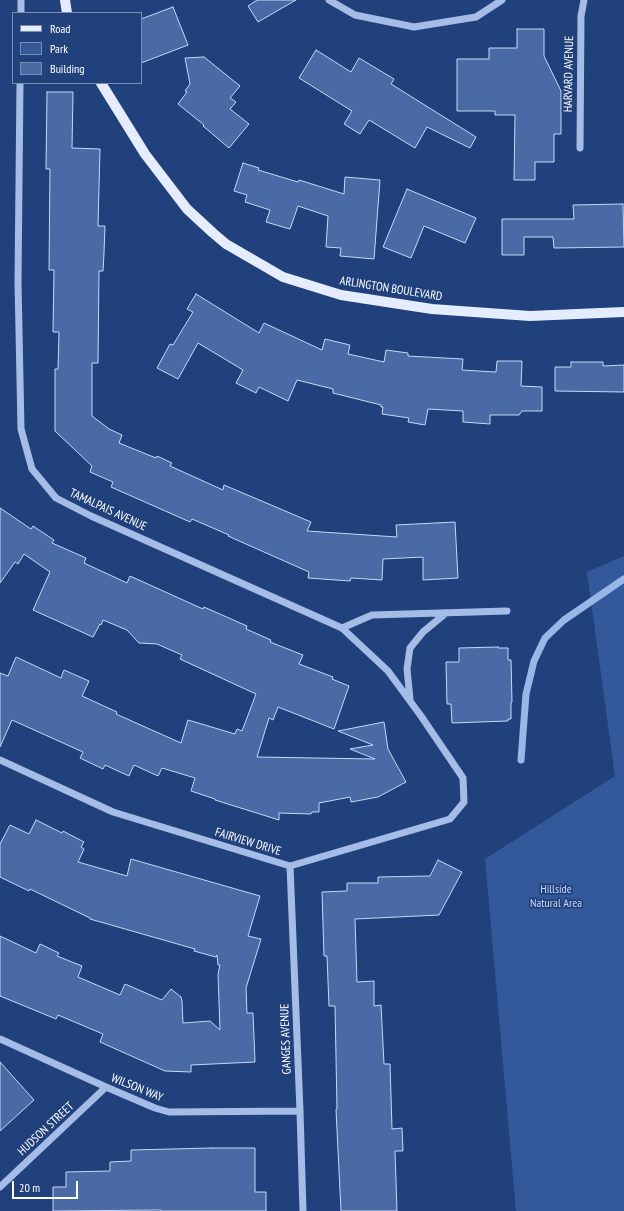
<!DOCTYPE html>
<style>
body{margin:0}
#map{position:relative;width:624px;height:1211px;overflow:hidden;background:#21417c;font-family:"PT Sans Narrow",sans-serif}
canvas{display:block}
.legend{position:absolute;left:12px;top:12px;width:130px;height:72px;box-sizing:border-box;background:#21417c;border:1px solid #7a8db0;margin:0;padding:5px 7px;list-style:none;font-size:12px;color:#fff}
.legend li{display:flex;align-items:center;gap:8px;height:20px}
.legend b{width:20px;border:1px solid #7a8db0}
.scale{position:absolute;left:12px;top:1181px;width:66px;height:18px;box-sizing:border-box;border:2px solid #fff;border-top:0;padding-left:5px;font-size:12px;line-height:14px;white-space:nowrap;color:#fff;-webkit-text-stroke:3px #21417c;paint-order:stroke}
</style>
<div id="map">
<canvas width="624" height="1211"></canvas>
<ul class="legend">
<li><b style="height:5px;background:#e5ecfd"></b>Road</li>
<li><b style="height:11px;background:#34599a"></b>Park</li>
<li><b style="height:11px;background:#4a6aa5"></b>Building</li>
</ul>
<div class="scale">20 m</div>
</div>
<script>
const ctx = document.querySelector('canvas').getContext('2d');
ctx.lineJoin = 'round';
function fillPath(path, color) { ctx.fillStyle = color; ctx.fill(path, 'evenodd'); }
const toPath = rows => new Path2D(rows.map(r => 'M' + r).join(''));
function trace(path, color, width, dash) { ctx.strokeStyle = color; ctx.lineWidth = width; ctx.lineCap = dash ? 'butt' : 'round'; ctx.setLineDash(dash || []); ctx.stroke(path); }
function write(font, color, halo, rows, align = 'center') {
  ctx.font = font + ' "PT Sans Narrow",sans-serif'; ctx.lineWidth = 3.5; ctx.setLineDash([]); ctx.textBaseline = 'middle'; ctx.strokeStyle = halo; ctx.fillStyle = color; for (const [text, x, y, turn = 0] of rows) {
    ctx.save(); ctx.translate(x, y); ctx.rotate((+turn || 0) * Math.PI / 180); ctx.textAlign = isNaN(turn) ? turn : align; if (halo) ctx.strokeText(text, 0, 0); ctx.fillText(text, 0, 0); ctx.restore();
  }
}
const green = toPath([
 [624,556,624,1211,516,1211,485,859,615,776,587,572]
]);
const stream = toPath([
 [521,760,526,694,534,661,545,638,564,620,624,579]
]);
const building = toPath([
 [257,0,296,0,258,22,248,6,257,0],
 [173,7,188,45,141,63,141,19,173,7],
 [517,29,544,29,544,56,561,91,561,134,554,134,554,162,535,162,535,180,514,180,515,115,495,115,495,111,457,111,457,59,489,59,489,48,517,48,517,29],
 [316,50,351,72,359,58,394,79,391,84,476,137,470,148,427,127,415,148,369,120,360,134,344,124,352,111,299,78,316,50],
 [204,57,240,86,230,98,236,102,230,109,249,124,229,148,203,126,204,125,178,104,187,92,185,91,190,84,185,58,204,57],
 [47,92,73,92,72,148,100,149,98,226,105,226,104,253,103,271,99,271,98,363,92,363,92,416,109,429,122,435,119,443,156,458,157,456,172,463,170,466,223,490,224,485,304,519,311,522,307,531,397,537,396,525,455,522,458,578,423,580,423,557,383,559,382,580,351,578,350,581,308,578,309,572,228,536,229,535,192,519,190,522,111,487,113,482,90,472,92,466,55,431,55,369,58,369,59,332,53,332,54,270,49,270,50,169,46,169,47,92],
 [243,163,259,168,258,170,298,182,299,180,344,194,345,177,380,180,374,259,340,256,341,248,326,247,328,216,298,206,290,229,266,222,270,210,245,202,247,195,234,191,243,163],
 [407,189,476,218,465,243,424,226,411,258,383,247,407,189],
 [623,204,624,247,554,248,553,237,524,237,524,255,502,255,502,219,574,219,573,205,623,204],
 [196,294,259,333,264,323,322,350,325,339,350,345,348,354,384,362,386,350,408,353,408,356,463,359,462,370,496,372,497,361,522,361,521,386,542,387,542,411,522,411,519,415,490,415,490,424,463,422,463,411,428,409,425,425,408,422,409,418,382,414,383,407,381,407,381,405,333,393,333,389,297,380,288,401,259,387,256,393,236,383,243,370,198,343,178,379,157,368,170,344,173,345,193,312,187,309,196,294],
 [571,362,603,362,603,366,624,365,624,392,555,391,555,367,571,367,571,362],
 [0,508,31,529,33,526,54,540,52,543,86,558,84,563,127,583,130,576,203,609,204,607,247,626,246,629,271,640,270,642,303,655,299,664,333,677,332,679,349,686,334,729,278,707,273,720,269,718,257,757,375,759,350,749,373,745,338,731,384,722,388,749,406,782,378,797,351,802,350,797,319,803,319,812,312,812,311,814,279,813,279,820,215,800,215,799,191,791,195,778,162,768,158,776,134,765,129,776,105,765,103,769,80,758,83,752,12,720,0,747,0,673,8,676,16,657,61,678,64,670,89,681,82,696,117,712,116,714,181,743,188,720,235,734,237,729,242,731,256,694,180,659,182,655,157,644,139,643,127,630,103,620,101,625,100,624,93,637,33,610,50,572,24,554,18,564,15,562,0,583,0,508],
 [498,647,498,648,508,648,508,660,511,660,512,702,511,702,511,719,508,719,508,721,452,723,451,704,447,704,446,662,459,662,459,648,498,647],
 [36,820,62,833,63,831,84,842,81,847,84,849,78,862,127,876,131,859,260,896,248,936,261,939,246,988,247,1013,253,1013,255,1062,191,1065,191,1072,165,1071,100,1042,103,1034,58,1015,56,1019,0,996,0,936,36,953,40,944,59,953,57,956,82,966,78,977,120,995,125,984,162,1000,171,989,181,997,182,1001,183,1023,210,1021,220,1030,218,974,220,965,218,965,217,955,216,957,194,951,195,949,90,919,90,918,30,889,29,891,0,877,0,844,10,825,29,834,36,820],
 [438,860,462,872,439,915,355,919,357,982,374,981,374,1006,381,1005,384,1064,390,1064,392,1129,402,1128,403,1151,395,1151,397,1211,341,1211,337,1130,336,1109,337,1109,335,1006,329,1006,327,956,324,956,322,892,347,891,347,883,378,883,378,877,430,876,438,860],
 [0,1062,34,1100,0,1131,0,1062],
 [211,1148,255,1148,255,1192,266,1192,266,1211,161,1211,161,1210,53,1211,53,1187,66,1187,66,1172,110,1171,110,1162,131,1161,131,1150,211,1148]
]);
const minor = toPath([
 [329,0,355,15,414,27,476,17,502,0],
 [21,13,21,0],
 [580,148,581,16,584,0],
 [342,628,372,615,507,611],
 [410,699,407,669,410,648,423,632,446,613],
 [0,760,113,812,290,866,450,819,464,802,463,778,421,716,388,671,342,628,91,516,56,498,32,469,21,429,18,282,20,83],
 [290,866,300,1111,303,1211],
 [0,1039,106,1087,155,1108,169,1112,300,1111],
 [0,1187,106,1087]
]);
const major = toPath([
 [65,0,67,13],
 [101,83,145,154,187,209,213,233,226,244,283,277,341,295,432,309,530,316,624,312]
]);
const streetNames = [
 ["HARVARD AVENUE",569,74,-89],
 ["ARLINGTON BOULEVARD",391,289,9],
 ["TAMALPAIS AVENUE",108,510,25],
 ["FAIRVIEW DRIVE",248,842,17],
 ["GANGES AVENUE",286,1039,-92],
 ["WILSON WAY",137,1088,22],
 ["HUDSON STREET",46,1129,-43]
];
const parkNames = [
 ["Hillside",556,890],
 ["Natural Area",556,904]
];
fillPath(green, '#34599a');
trace(stream, '#98b6e7', 7);
fillPath(building, '#4a6aa5');
trace(building, '#c7d8f5', 1);
trace(minor, '#a4bce6', 7);
trace(major, '#e5ecfd', 10);
write('12px', '#fff', '#21417c', streetNames);
write('12px', '#c7d8f5', '#21417c', parkNames);
</script>
